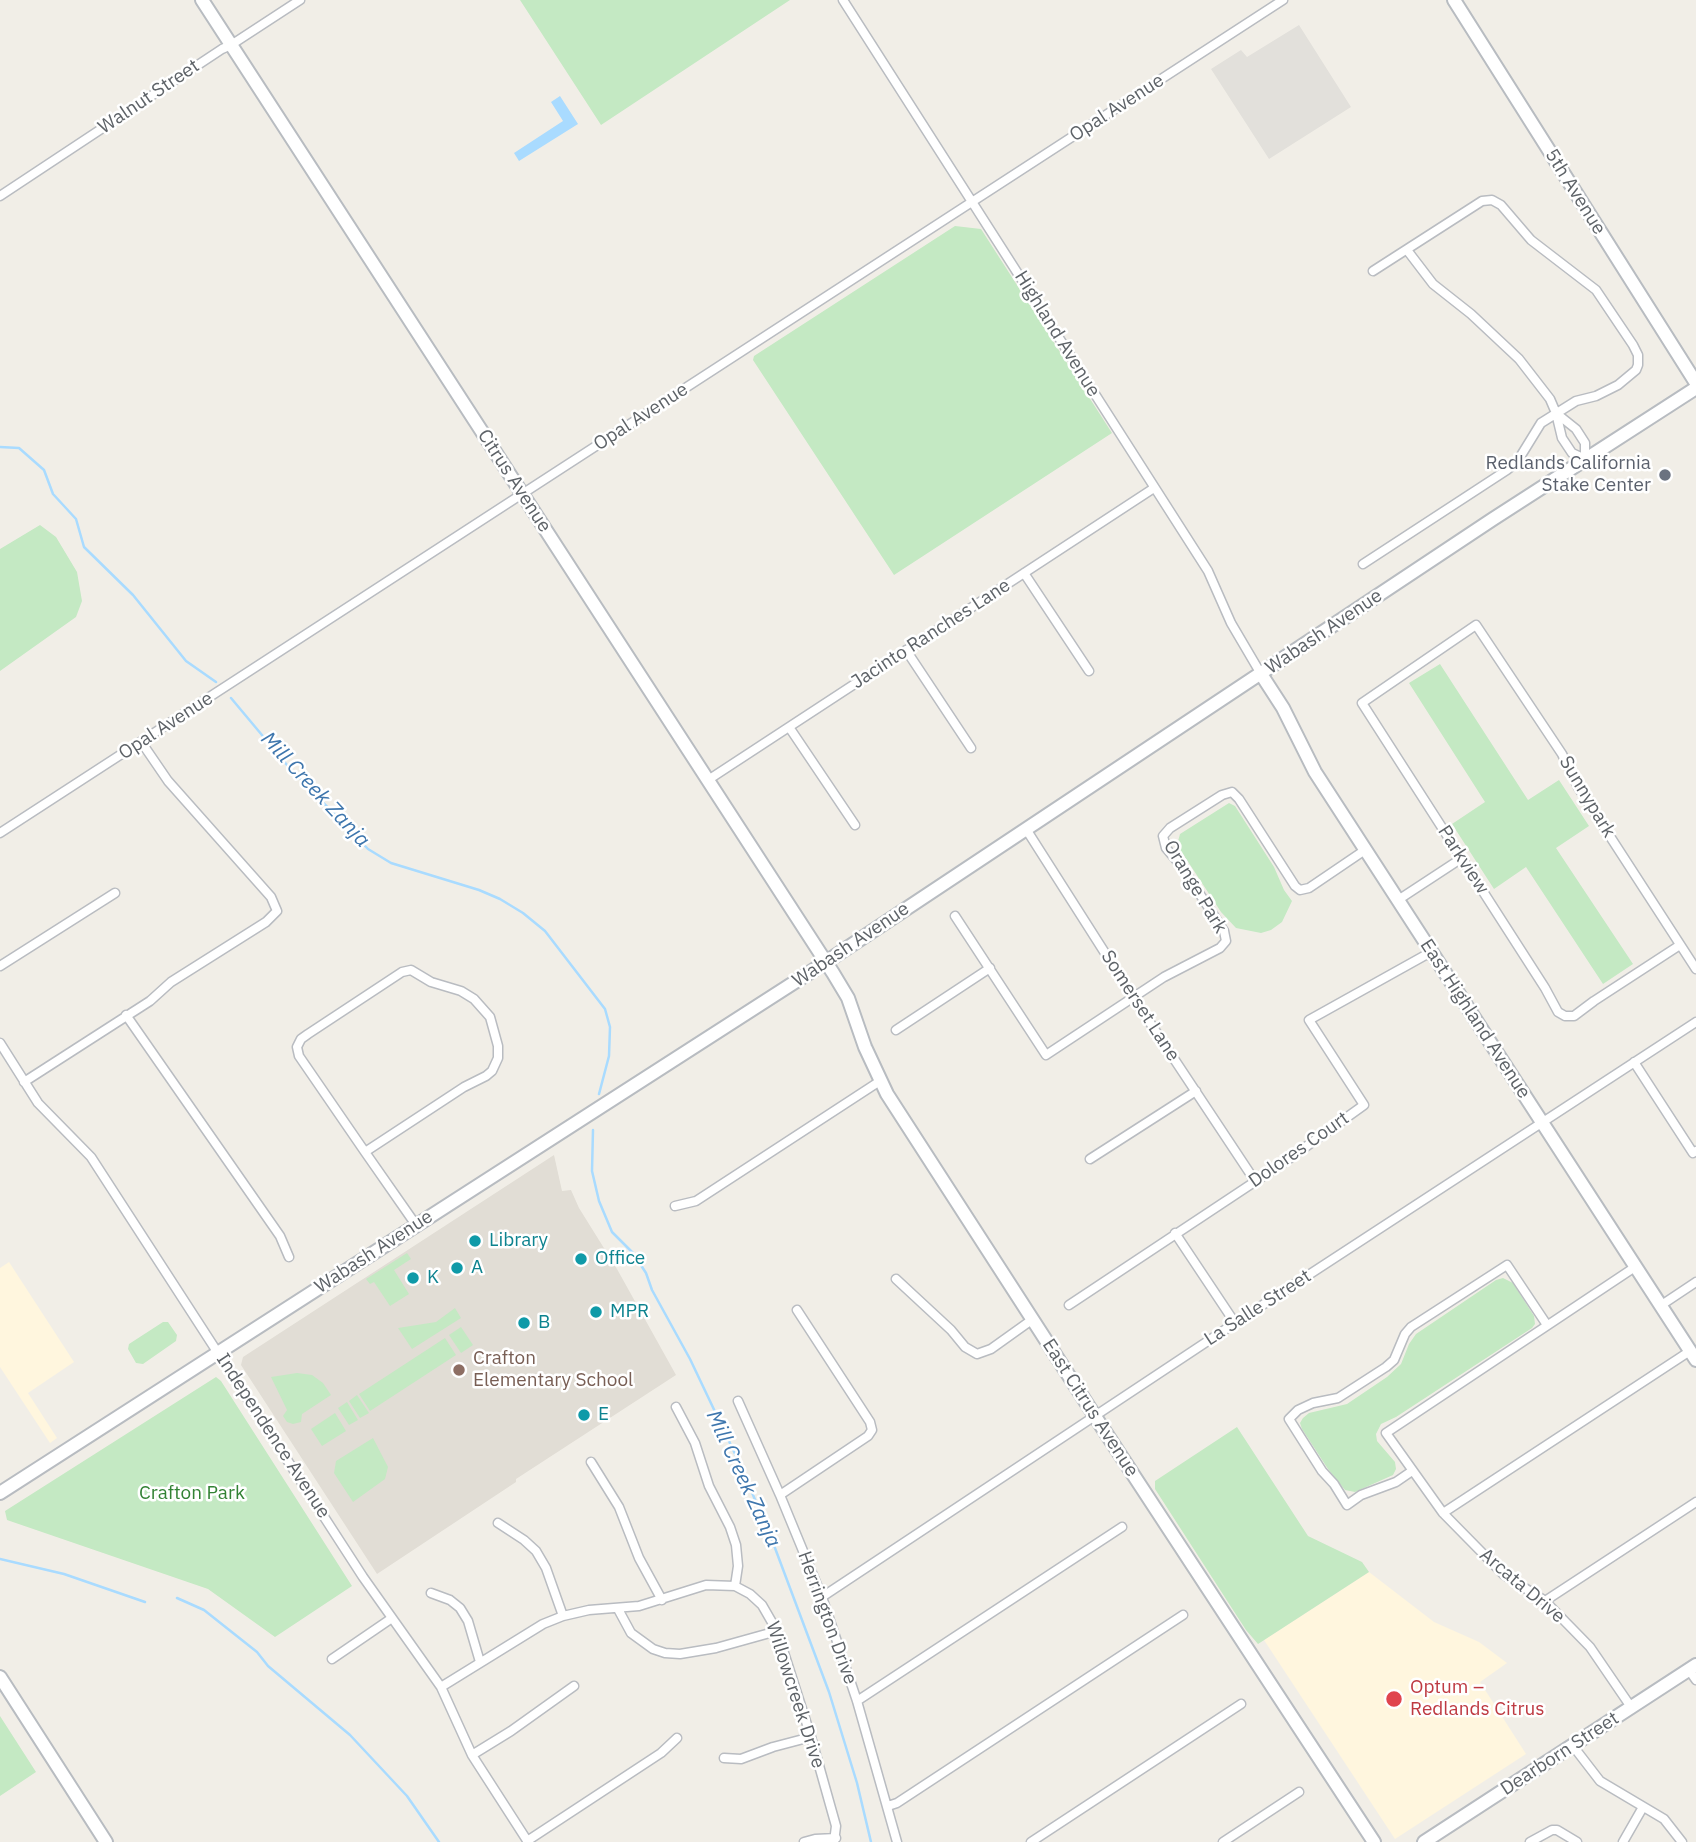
<!DOCTYPE html>
<meta charset="utf-8">
<style>
body{margin:0}
canvas{display:block;background:#f1eee7}
</style>
<canvas width="1696" height="1842"></canvas>
<script>
const ctx = document.querySelector('canvas').getContext('2d');
ctx.lineJoin = 'round';
function fillPath(path, color) { ctx.fillStyle = color; ctx.fill(path, 'evenodd'); }
const toPath = rows => new Path2D(rows.map(r => 'M' + r).join(''));
function trace(path, color, width, dash) { ctx.strokeStyle = color; ctx.lineWidth = width; ctx.lineCap = dash ? 'butt' : 'round'; ctx.setLineDash(dash || []); ctx.stroke(path); }
function write(font, color, halo, rows, align = 'center') {
  ctx.font = font + ' "IBM Plex Sans",sans-serif'; ctx.lineWidth = 5; ctx.setLineDash([]); ctx.textBaseline = 'middle'; ctx.strokeStyle = halo; ctx.fillStyle = color; for (const [text, x, y, turn = 0] of rows) {
    ctx.save(); ctx.translate(x, y); ctx.rotate((+turn || 0) * Math.PI / 180); ctx.textAlign = isNaN(turn) ? turn : align; if (halo) ctx.strokeText(text, 0, 0); ctx.fillText(text, 0, 0); ctx.restore();
  }
}
const commercial = toPath([
 [9,1262,74,1362,28,1393,57,1438,50,1443,0,1367,0,1268],
 [1369,1572,1434,1622,1479,1642,1507,1663,1480,1682,1526,1754,1395,1839,1264,1640]
]);
const industrial = toPath([
 [1299,25,1351,107,1269,159,1211,69,1241,50,1247,57]
]);
const education = toPath([
 [554,1155,562,1191,571,1190,579,1208,617,1269,676,1375,516,1479,516,1482,377,1574,241,1365,243,1357]
]);
const green = toPath([
 [520,0,790,0,601,125],
 [955,226,981,229,1112,433,894,575,753,360,754,356],
 [40,525,56,537,77,572,82,601,76,617,0,671,0,549],
 [1440,664,1528,800,1559,780,1589,826,1556,848,1633,964,1603,984,1526,867,1494,889,1452,824,1485,802,1409,683],
 [1229,803,1235,806,1274,867,1284,890,1292,901,1282,922,1271,930,1261,933,1236,928,1221,912,1177,845,1180,834],
 [407,1253,411,1259,394,1270,409,1294,390,1306,374,1282,370,1284,366,1279],
 [1503,1278,1513,1283,1534,1316,1535,1324,1532,1328,1396,1417,1381,1424,1376,1434,1377,1441,1395,1462,1396,1469,1393,1475,1355,1492,1345,1490,1328,1469,1302,1429,1300,1423,1303,1418,1309,1413,1347,1404,1387,1377,1401,1364,1409,1344,1416,1334,1496,1280],
 [455,1308,461,1318,412,1349,398,1328,436,1322],
 [163,1322,168,1322,177,1335,176,1341,143,1364,136,1363,128,1349,129,1344],
 [461,1327,473,1345,461,1353,449,1335],
 [445,1338,456,1355,370,1411,359,1394],
 [297,1373,312,1375,323,1383,331,1395,302,1414,301,1422,293,1424,287,1422,283,1416,287,1410,271,1377],
 [216,1377,221,1381,352,1586,275,1637,208,1589,7,1520,5,1511],
 [357,1395,369,1413,360,1418,349,1401],
 [347,1402,358,1420,349,1425,338,1408],
 [335,1413,346,1431,322,1446,311,1429],
 [1237,1427,1308,1536,1362,1562,1369,1572,1258,1644,1246,1630,1155,1489,1155,1481],
 [373,1438,388,1467,385,1479,353,1502,334,1473,336,1461],
 [0,1716,36,1772,0,1796]
]);
const water = toPath([
 [560,96,578,124,519,161,514,153,563,121,551,102]
]);
const stream = toPath([
 [0,447,19,448,44,470,53,494,76,519,84,547,133,595,186,661,216,682],
 [231,698,287,765,368,849,391,863,479,890,500,899,523,913,545,931,605,1009,610,1027,609,1056,599,1094],
 [593,1130,592,1171,599,1201,612,1232,633,1253,646,1273,652,1290,690,1359,737,1458,769,1532,829,1692,857,1783,871,1842],
 [0,1559,64,1574,145,1602],
 [177,1598,204,1610,257,1652,268,1666,350,1735,407,1796,439,1842]
]);
const street = toPath([
 [843,0,1208,571,1231,623,1261,674],
 [0,196,222,49,231,45,300,0],
 [1407,250,1433,284,1471,314,1519,359,1550,399,1556,413,1562,438,1572,453,1585,459,1585,443,1576,429,1556,413],
 [1363,564,1507,470,1517,462,1541,423,1576,401,1596,396,1618,385,1636,370,1638,365,1638,355,1633,345,1596,290,1531,240,1501,205,1492,200,1482,201,1373,271],
 [1024,573,1089,671],
 [906,650,971,748],
 [789,727,855,825],
 [708,780,1154,488],
 [1026,829,1133,997,1255,1181],
 [0,833,1283,0],
 [1398,900,1462,858],
 [955,916,1046,1055,1164,977,1220,948,1226,941,1224,931,1182,867,1166,848,1163,836,1170,828,1222,795,1232,792,1239,799,1295,886,1300,890,1309,888,1365,850],
 [1680,945,1594,1001,1574,1016,1565,1016,1558,1012,1545,988,1362,703,1476,625,1562,754,1578,787,1696,969],
 [0,966,115,893],
 [126,1015,280,1236,289,1257],
 [896,1030,990,968],
 [0,1043,38,1103,91,1157,363,1577,441,1687,472,1755,528,1842],
 [1634,1062,1693,1153,1696,1151],
 [24,1082,150,1001,171,982,266,922,277,911,271,897,168,781,142,743],
 [365,1152,464,1087,486,1076,492,1071,498,1058,498,1046,490,1017,474,999,461,991,431,982,411,970,402,972,308,1034,301,1039,297,1047,299,1056,365,1152,416,1225],
 [1090,1159,1196,1091],
 [675,1206,696,1201,880,1081],
 [1175,1233,1235,1323],
 [896,1279,951,1330,965,1347,977,1354,991,1349,1033,1319],
 [1069,1305,1286,1161,1364,1105,1309,1020,1431,952],
 [1660,1306,1696,1282],
 [738,1401,780,1495,822,1597,857,1701,897,1842],
 [676,1407,695,1443,709,1486,730,1527,736,1545,738,1566,735,1586],
 [591,1462,619,1507,639,1558,662,1600],
 [1412,1471,1396,1482,1361,1495,1347,1505,1334,1484,1322,1471,1289,1419,1298,1410,1313,1403,1338,1398,1386,1367,1394,1360,1405,1334,1411,1327,1507,1265,1547,1325],
 [780,1495,868,1436,872,1430,870,1422,797,1310],
 [1443,1513,1690,1351],
 [498,1523,524,1540,536,1551,546,1568,563,1616],
 [431,1593,450,1600,460,1608,468,1621,480,1662],
 [822,1597,1235,1323,1696,1022],
 [1545,1601,1696,1502],
 [618,1609,631,1633,653,1649,665,1653,680,1654,716,1648,777,1631],
 [332,1659,392,1618],
 [1689,1670,1696,1680],
 [441,1687,543,1624,563,1616,589,1610,639,1606,706,1585,735,1586,750,1594,762,1605,777,1631,811,1737,836,1826,834,1842],
 [857,1701,1122,1527],
 [1631,1707,1590,1647,1545,1601,1503,1574,1443,1513,1386,1433,1635,1267],
 [1573,1746,1600,1781,1664,1819,1682,1842],
 [472,1755,511,1731,574,1686],
 [724,1758,741,1759,773,1747,811,1737],
 [888,1806,897,1803,1183,1615],
 [527,1841,661,1753,677,1738],
 [804,1842,815,1839,836,1838],
 [1031,1842,1241,1704],
 [1223,1842,1299,1792],
 [1530,1842,1552,1830,1557,1830,1577,1842],
 [1623,1842,1643,1807]
]);
const secondary = toPath([
 [202,0,833,973,848,998,865,1047,887,1094,1100,1424,1374,1842],
 [1454,0,1696,383],
 [1261,674,1283,708,1315,772,1696,1360],
 [0,1493,826,962,1493,519,1696,388],
 [0,1677,106,1842],
 [1424,1842,1696,1665]
]);
const markers = [
 [1665,475,7,"#6b7280"],
 [475,1241,7,"#0f9aa8"],
 [581,1259,7,"#0f9aa8"],
 [457,1268,7,"#0f9aa8"],
 [413,1278,7,"#0f9aa8"],
 [596,1312,7,"#0f9aa8"],
 [524,1323,7,"#0f9aa8"],
 [459,1370,7,"#8d6e63"],
 [584,1415,7,"#0f9aa8"],
 [1394,1699,9,"#e0444e"]
];
const streetNames = [
 ["Walnut Street",149,97,-34],
 ["Opal Avenue",1117,108,-33],
 ["5th Avenue",1575,192,58],
 ["Highland Avenue",1057,334,58],
 ["Opal Avenue",641,417,-33],
 ["Citrus Avenue",514,481,57],
 ["Wabash Avenue",1324,632,-34],
 ["Jacinto Ranches Lane",931,634,-33],
 ["Opal Avenue",166,726,-33],
 ["Sunnypark",1587,797,59],
 ["Parkview",1463,860,57],
 ["Orange Park",1195,887,59],
 ["Wabash Avenue",851,945,-34],
 ["Somerset Lane",1140,1006,57],
 ["East Highland Avenue",1475,1019,57],
 ["Dolores Court",1299,1150,-35],
 ["Wabash Avenue",374,1252,-33],
 ["La Salle Street",1258,1308,-33],
 ["East Citrus Avenue",1090,1408,57],
 ["Independence Avenue",273,1436,57],
 ["Arcata Drive",1522,1586,40],
 ["Herrington Drive",827,1618,70],
 ["Willowcreek Drive",795,1695,72],
 ["Dearborn Street",1560,1754,-33]
];
const worshipNames = [
 ["Redlands California",1651,464],
 ["Stake Center",1651,486]
];
const cultureNames = [
 ["Library",489,1241],
 ["Office",595,1259],
 ["A",471,1268],
 ["K",427,1278],
 ["MPR",610,1312],
 ["B",538,1323],
 ["E",598,1415]
];
const educationNames = [
 ["Crafton",473,1359],
 ["Elementary School",473,1381]
];
const parkNames = [
 ["Crafton Park",192,1494]
];
const healthNames = [
 ["Optum –",1410,1688],
 ["Redlands Citrus",1410,1710]
];
const waterNames = [
 ["Mill Creek Zanja",315,790,47],
 ["Mill Creek Zanja",743,1479,65]
];
fillPath(commercial, '#fff6de');
fillPath(industrial, '#e2e0db');
fillPath(education, '#e1ddd5');
fillPath(green, '#c4e9c3');
fillPath(water, '#a9dbff');
trace(stream, '#a9dbff', 2.5);
trace(street, '#b9bcc1', 11);
trace(secondary, '#b8bcc1', 16);
trace(street, '#fff', 8);
trace(secondary, '#fff', 12);
for (const [x, y, r, color] of markers) { const dot = new Path2D(); dot.arc(x, y, r, 0, 2 * Math.PI); ctx.fillStyle = color; ctx.fill(dot); trace(dot, '#fff', 2.5); }
write('19px', '#5e6368', '#fff', streetNames);
write('19px', '#5b616d', '#fff', worshipNames, 'right');
write('19px', '#0d838f', '#fff', cultureNames, 'left');
write('19px', '#785e54', '#fff', educationNames, 'left');
write('19px', '#328234', '#fff', parkNames);
write('19px', '#be3a42', '#fff', healthNames, 'left');
write('italic 21px', '#3e76ad', '#fff', waterNames);
</script>
